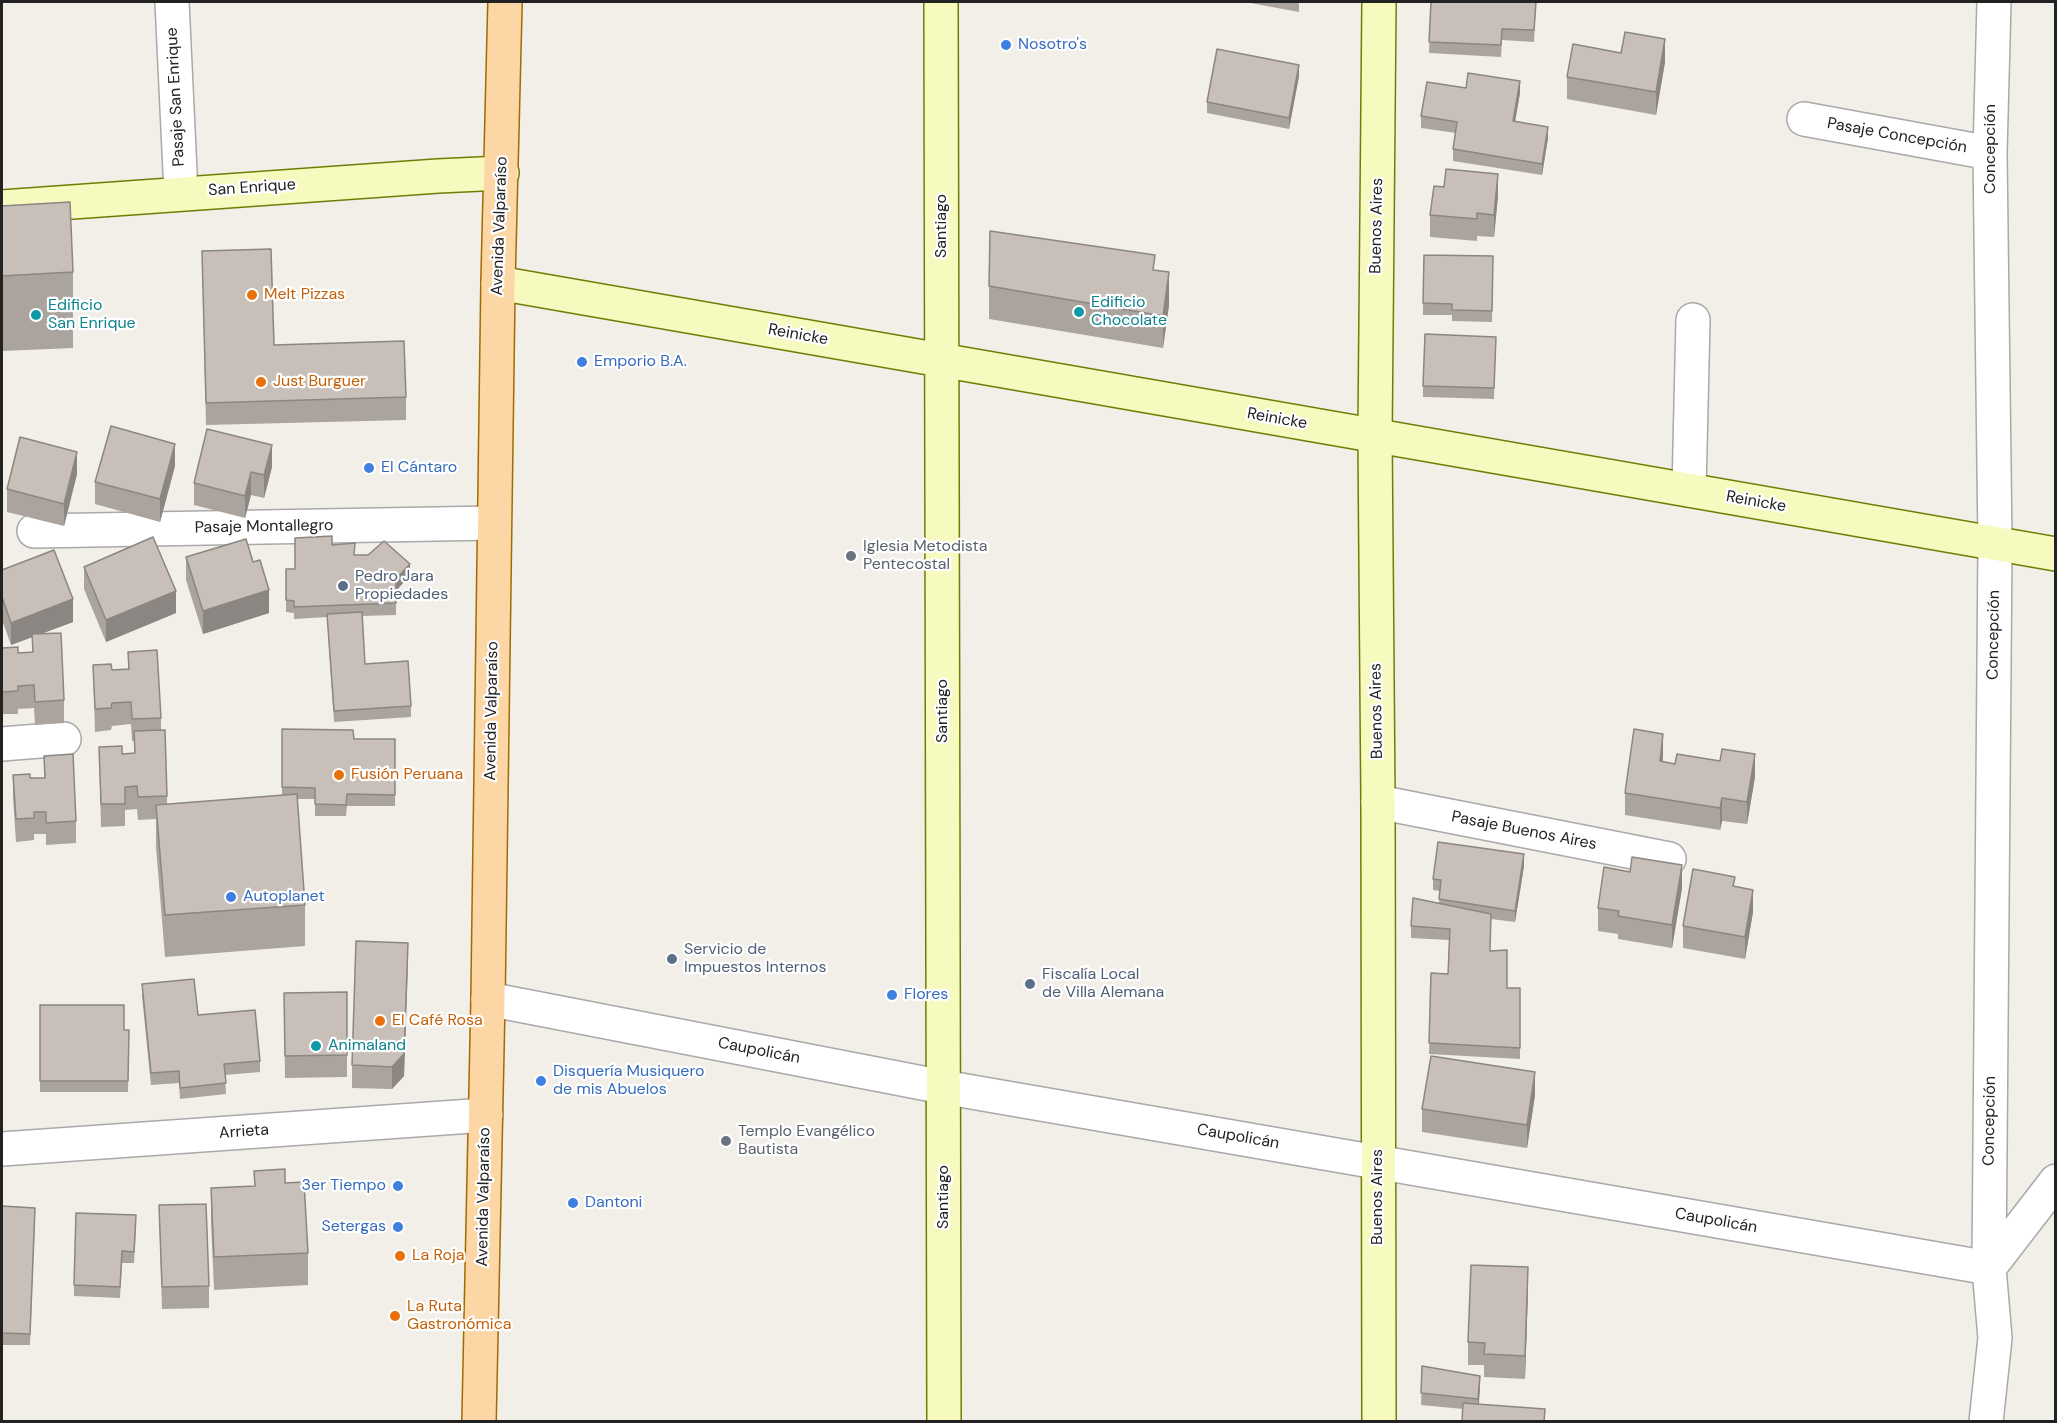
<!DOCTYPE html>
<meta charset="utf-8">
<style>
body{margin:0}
#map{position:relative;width:2057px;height:1423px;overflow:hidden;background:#f2efe9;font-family:"DM Sans",sans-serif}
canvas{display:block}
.frame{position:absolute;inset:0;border:3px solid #222;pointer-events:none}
</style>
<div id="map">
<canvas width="2057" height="1423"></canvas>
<div class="frame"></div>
</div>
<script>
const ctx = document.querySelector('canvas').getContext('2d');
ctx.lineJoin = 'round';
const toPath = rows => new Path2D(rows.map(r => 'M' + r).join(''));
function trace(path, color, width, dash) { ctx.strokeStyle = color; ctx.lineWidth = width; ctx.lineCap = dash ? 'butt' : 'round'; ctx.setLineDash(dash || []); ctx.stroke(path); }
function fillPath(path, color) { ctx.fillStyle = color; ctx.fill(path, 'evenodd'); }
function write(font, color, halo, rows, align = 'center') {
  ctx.font = font + ' "DM Sans",sans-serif'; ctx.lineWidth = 4.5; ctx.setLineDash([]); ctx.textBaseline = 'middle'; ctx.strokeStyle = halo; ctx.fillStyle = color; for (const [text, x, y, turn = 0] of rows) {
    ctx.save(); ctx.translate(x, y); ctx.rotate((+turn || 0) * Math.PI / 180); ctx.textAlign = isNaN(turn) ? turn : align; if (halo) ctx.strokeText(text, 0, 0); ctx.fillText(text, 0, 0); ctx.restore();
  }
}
const street = toPath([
 [172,2,181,193],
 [1804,119,1990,153],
 [1689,490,1693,320],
 [34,531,494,523],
 [2,744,64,739],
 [1378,802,1669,859],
 [488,999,943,1087,1989,1268],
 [2,1149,486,1115],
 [1989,1268,2056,1181],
 [1986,1422,1995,1338,1989,1268,1995,544,1990,153,1994,2]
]);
const secondary = toPath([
 [941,2,944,1422],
 [2,207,438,176,502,173],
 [498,283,2056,554],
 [1379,1422,1378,802,1375,436,1379,2]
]);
const primary = toPath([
 [479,1422,488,999,498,283,505,2]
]);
const wall = toPath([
 [1245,2,1299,2,1299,12],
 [1431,2,1536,2,1534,42,1502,40,1501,57,1429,53],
 [1665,62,1656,115,1567,99,1567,77],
 [1299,76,1289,129,1207,113,1207,102],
 [1466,88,1520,93,1515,122,1548,138,1542,175,1453,161,1453,149,1456,133,1421,128,1421,116],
 [1498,196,1494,237,1477,236,1477,241,1430,237,1430,215],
 [2,206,73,272,73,348,2,351],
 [202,251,274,345,406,397,406,420,206,425],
 [1493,256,1492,322,1452,321,1452,315,1423,315,1423,303],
 [1155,270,1169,305,1163,348,989,319,989,286],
 [1496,337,1494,399,1423,397,1423,386],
 [175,466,160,522,95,504,95,482],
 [272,467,264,498,251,495,245,518,194,505,194,483],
 [77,474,64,526,7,512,7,489],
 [332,545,355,555,410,575,396,591,396,615,362,616,365,664,411,706,411,717,334,722,327,617,294,619,294,613,286,612,286,569,295,569],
 [186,557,269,613,203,634,186,580],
 [84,567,176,613,106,642,84,589],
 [2,570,73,622,41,634,64,700,64,723,35,725,34,708,18,709,18,714,2,714,2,648,18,653,32,652,32,637,11,645,2,620],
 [128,652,161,718,161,730,167,796,167,805,282,795,282,729,354,739,395,739,395,806,347,806,346,816,315,816,315,799,297,799,305,905,305,946,165,957,156,847,156,819,138,820,137,809,125,810,125,826,101,827,99,747,122,754,134,753,134,741,132,741,131,724,112,726,111,730,95,732,93,665,112,670,128,669],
 [44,756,76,821,76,843,46,845,46,834,34,834,34,840,16,842,13,797,13,775,30,778,44,778],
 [1663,756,1663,762,1755,777,1747,824,1722,821,1720,830,1625,815,1625,793],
 [1524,866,1515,922,1491,919,1490,951,1507,988,1520,988,1520,1059,1429,1054,1431,973,1448,974,1449,940,1411,938,1411,926,1439,903,1440,891,1433,890,1433,879],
 [1735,887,1753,912,1745,959,1683,948,1683,926],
 [1682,888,1672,948,1618,939,1618,934,1598,931,1598,908],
 [408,966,404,1076,392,1089,352,1088,352,1065],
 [142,984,198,1015,260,1061,260,1072,225,1075,226,1094,180,1099,179,1083,151,1085,142,996],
 [284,993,347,1055,347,1077,285,1078],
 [40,1005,124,1030,129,1030,128,1092,40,1092],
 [1535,1095,1527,1148,1422,1132,1422,1109],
 [254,1171,308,1253,308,1285,214,1290,211,1221,211,1188,254,1186],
 [159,1205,209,1286,209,1308,162,1309],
 [2,1206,35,1219,30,1345,2,1345],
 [136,1227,134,1263,122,1263,120,1298,74,1296,74,1285],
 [1528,1290,1525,1379,1484,1377,1484,1365,1468,1365,1468,1342],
 [1422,1366,1480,1387,1479,1405,1545,1409,1545,1422,1462,1422,1463,1409,1421,1405]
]);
const shadedWall = toPath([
 [1665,39,1665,62,1656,115,1656,92],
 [1299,65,1299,76,1289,129,1289,118],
 [1520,81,1520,93,1513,133,1513,121],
 [1548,127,1548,138,1542,175,1542,164],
 [1498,174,1498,196,1494,237,1494,215],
 [1169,272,1169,305,1163,348,1163,316],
 [175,444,175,466,160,522,160,499],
 [272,445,272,467,264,498,264,475],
 [77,452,77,474,64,526,64,504],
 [251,472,251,495,245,518,245,496],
 [410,564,410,575,396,591,396,579],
 [269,590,269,613,203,634,203,611],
 [176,591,176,613,106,642,106,620],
 [73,599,73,622,11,645,11,623],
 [1663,734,1663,756,1660,784,1660,761],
 [1755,754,1755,777,1747,824,1747,802],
 [1722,798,1722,821,1720,830,1720,808],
 [1524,854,1524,866,1515,922,1515,911],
 [1682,865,1682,888,1672,948,1672,925],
 [1753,890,1753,912,1745,959,1745,937],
 [408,943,404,1076,392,1089,392,1067],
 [1535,1072,1535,1095,1527,1148,1527,1125],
 [1528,1267,1528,1290,1525,1379,1525,1356],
 [1480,1376,1480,1387,1478,1411,1478,1399]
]);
const building = toPath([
 [1431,2,1536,2,1534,30,1502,29,1501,45,1429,42,1431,2],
 [1625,32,1665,39,1656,92,1567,77,1573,44,1621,53,1625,32],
 [1217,49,1299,65,1289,118,1207,102,1217,49],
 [1468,73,1520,81,1513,121,1548,127,1542,164,1453,149,1457,122,1421,116,1427,82,1466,88,1468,73],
 [1446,169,1498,174,1494,215,1477,213,1477,219,1430,215,1434,186,1444,187,1446,169],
 [70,202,73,272,2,276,2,206,70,202],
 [990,231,1155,255,1153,270,1169,272,1163,316,989,286,990,231],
 [271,249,274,345,404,341,406,397,206,403,202,251,271,249],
 [1424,255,1493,256,1492,311,1452,310,1452,304,1423,303,1424,255],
 [1425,334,1496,337,1494,388,1423,386,1425,334],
 [111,426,175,444,160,499,95,482,111,426],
 [207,429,272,445,264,475,251,472,245,496,194,483,207,429],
 [20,437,77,452,64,504,7,489,20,437],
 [332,536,332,545,355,543,354,555,368,555,384,541,410,564,396,579,396,603,294,607,294,601,286,600,286,569,295,569,295,538,332,536],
 [153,537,176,591,106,620,84,567,153,537],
 [246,539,253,562,260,560,269,590,203,611,186,557,246,539],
 [54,550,73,599,11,623,2,597,2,570,54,550],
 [362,612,365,664,408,661,411,706,334,711,327,614,362,612],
 [61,633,64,700,35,702,34,685,18,686,18,691,2,692,2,648,18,647,18,653,33,652,32,634,61,633],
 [157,650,161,718,132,719,131,702,112,703,111,708,95,709,93,665,111,664,112,670,129,669,128,652,157,650],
 [282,729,353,730,354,739,395,739,395,795,347,794,346,805,315,804,315,788,282,787,282,729],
 [1634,729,1663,734,1660,761,1675,764,1677,754,1720,761,1722,749,1755,754,1747,802,1722,798,1720,808,1625,793,1634,729],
 [165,730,167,796,138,797,137,786,125,787,125,804,101,804,99,747,122,746,122,754,135,753,134,731,165,730],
 [73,754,76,821,46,823,46,812,34,812,34,818,16,819,13,775,30,774,30,778,45,778,44,756,73,754],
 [297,794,305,905,165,915,156,805,297,794],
 [1438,842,1524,854,1515,911,1439,899,1441,880,1433,879,1438,842],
 [1632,857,1682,865,1672,925,1618,916,1619,911,1598,908,1604,867,1630,872,1632,857],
 [1693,869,1735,877,1733,886,1753,890,1745,937,1683,926,1693,869],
 [1413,898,1491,914,1490,951,1507,950,1507,988,1520,988,1520,1048,1429,1043,1431,973,1448,974,1450,929,1411,926,1413,898],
 [356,941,408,943,404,1054,392,1067,352,1065,356,941],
 [194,979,198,1015,255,1010,260,1061,224,1064,226,1083,180,1088,179,1071,151,1073,142,984,194,979],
 [347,992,347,1055,285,1056,284,993,347,992],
 [40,1005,124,1005,124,1030,129,1030,128,1081,40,1081,40,1005],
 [1431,1056,1535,1072,1527,1125,1422,1109,1431,1056],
 [285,1169,285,1183,304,1182,308,1253,214,1257,211,1188,255,1186,254,1171,285,1169],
 [206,1204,209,1286,162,1287,159,1205,206,1204],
 [2,1206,35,1208,30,1334,2,1333,2,1206],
 [76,1213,136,1215,134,1252,122,1251,120,1287,74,1285,76,1213],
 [1471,1265,1528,1267,1525,1356,1484,1354,1485,1343,1468,1342,1471,1265],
 [1422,1366,1480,1376,1478,1399,1421,1393,1422,1366],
 [1463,1403,1545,1409,1544,1422,1462,1422,1463,1403]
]);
const markers = [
 [1006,45,6,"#3f7fe0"],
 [252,295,6,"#e8710a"],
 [1079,312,6,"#0f9aa8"],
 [36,315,6,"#0f9aa8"],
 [582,362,6,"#3f7fe0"],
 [261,382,6,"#e8710a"],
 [369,468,6,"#3f7fe0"],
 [851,556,6,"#6b7280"],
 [343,586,6,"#5c6f8a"],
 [339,775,6,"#e8710a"],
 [231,897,6,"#3f7fe0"],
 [672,959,6,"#5c6f8a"],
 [1030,984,6,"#5c6f8a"],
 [892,995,6,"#3f7fe0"],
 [380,1021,6,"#e8710a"],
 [316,1046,6,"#0f9aa8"],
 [541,1081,6,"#3f7fe0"],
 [726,1141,6,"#6b7280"],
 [398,1186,6,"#3f7fe0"],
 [573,1203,6,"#3f7fe0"],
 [398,1227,6,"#3f7fe0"],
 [400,1256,6,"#e8710a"],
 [395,1316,6,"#e8710a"]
];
const shopNames = [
 ["Nosotro's",1018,45],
 ["Emporio B.A.",594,362],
 ["El Cántaro",381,468],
 ["Autoplanet",243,897],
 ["Flores",904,995],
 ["Disquería Musiquero",553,1072],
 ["de mis Abuelos",553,1090],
 ["3er Tiempo",386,1186,"right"],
 ["Dantoni",585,1203],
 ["Setergas",386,1227,"right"]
];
const streetNames = [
 ["Pasaje San Enrique",176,97,-93],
 ["Pasaje Concepción",1897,136,10],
 ["Concepción",1991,149,-90],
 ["San Enrique",252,188,-4],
 ["Avenida Valparaíso",500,226,-88],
 ["Santiago",942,226,-90],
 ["Buenos Aires",1377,226,-89],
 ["Reinicke",798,335,10],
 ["Reinicke",1277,419,10],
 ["Reinicke",1756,502,10],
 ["Pasaje Montallegro",264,527,-1],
 ["Concepción",1994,635,-89],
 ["Avenida Valparaíso",492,711,-89],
 ["Santiago",943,711,-90],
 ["Buenos Aires",1377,711,-91],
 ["Pasaje Buenos Aires",1524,831,11],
 ["Caupolicán",759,1051,11],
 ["Concepción",1990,1121,-89],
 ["Arrieta",244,1132,-4],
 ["Caupolicán",1238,1137,10],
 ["Avenida Valparaíso",484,1197,-89],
 ["Santiago",944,1197,-90],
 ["Buenos Aires",1378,1197,-90],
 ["Caupolicán",1716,1221,10]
];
const foodNames = [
 ["Melt Pizzas",264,295],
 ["Just Burguer",273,382],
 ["Fusión Peruana",351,775],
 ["El Café Rosa",392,1021],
 ["La Roja",412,1256],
 ["La Ruta",407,1307],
 ["Gastronómica",407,1325]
];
const cultureNames = [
 ["Edificio",1091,303],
 ["Chocolate",1091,321],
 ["Edificio",48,306],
 ["San Enrique",48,324],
 ["Animaland",328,1046]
];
const worshipNames = [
 ["Iglesia Metodista",863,547],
 ["Pentecostal",863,565],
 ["Templo Evangélico",738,1132],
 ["Bautista",738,1150]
];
const serviceNames = [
 ["Pedro Jara",355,577],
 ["Propiedades",355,595],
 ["Servicio de",684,950],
 ["Impuestos Internos",684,968],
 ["Fiscalía Local",1042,975],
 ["de Villa Alemana",1042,993]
];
trace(street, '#a9a9a9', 36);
trace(secondary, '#707d05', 36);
trace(primary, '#a06b00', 36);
trace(street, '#fff', 33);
trace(secondary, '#f7fabf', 33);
trace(primary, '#fcd6a4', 33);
fillPath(wall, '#aba49e');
fillPath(shadedWall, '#8b8681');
fillPath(building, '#c7bfb8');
trace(building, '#8b8681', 1.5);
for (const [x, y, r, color] of markers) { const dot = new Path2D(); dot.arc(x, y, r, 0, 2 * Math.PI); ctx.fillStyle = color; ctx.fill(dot); trace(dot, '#fff', 2); }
write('16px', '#366cbe', '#fff', shopNames, 'left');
write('16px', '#222', '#fff', streetNames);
write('16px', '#c56008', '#fff', foodNames, 'left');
write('16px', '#0d838f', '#fff', cultureNames, 'left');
write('16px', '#5b616d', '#fff', worshipNames, 'left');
write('16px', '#4e5e75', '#fff', serviceNames, 'left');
</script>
